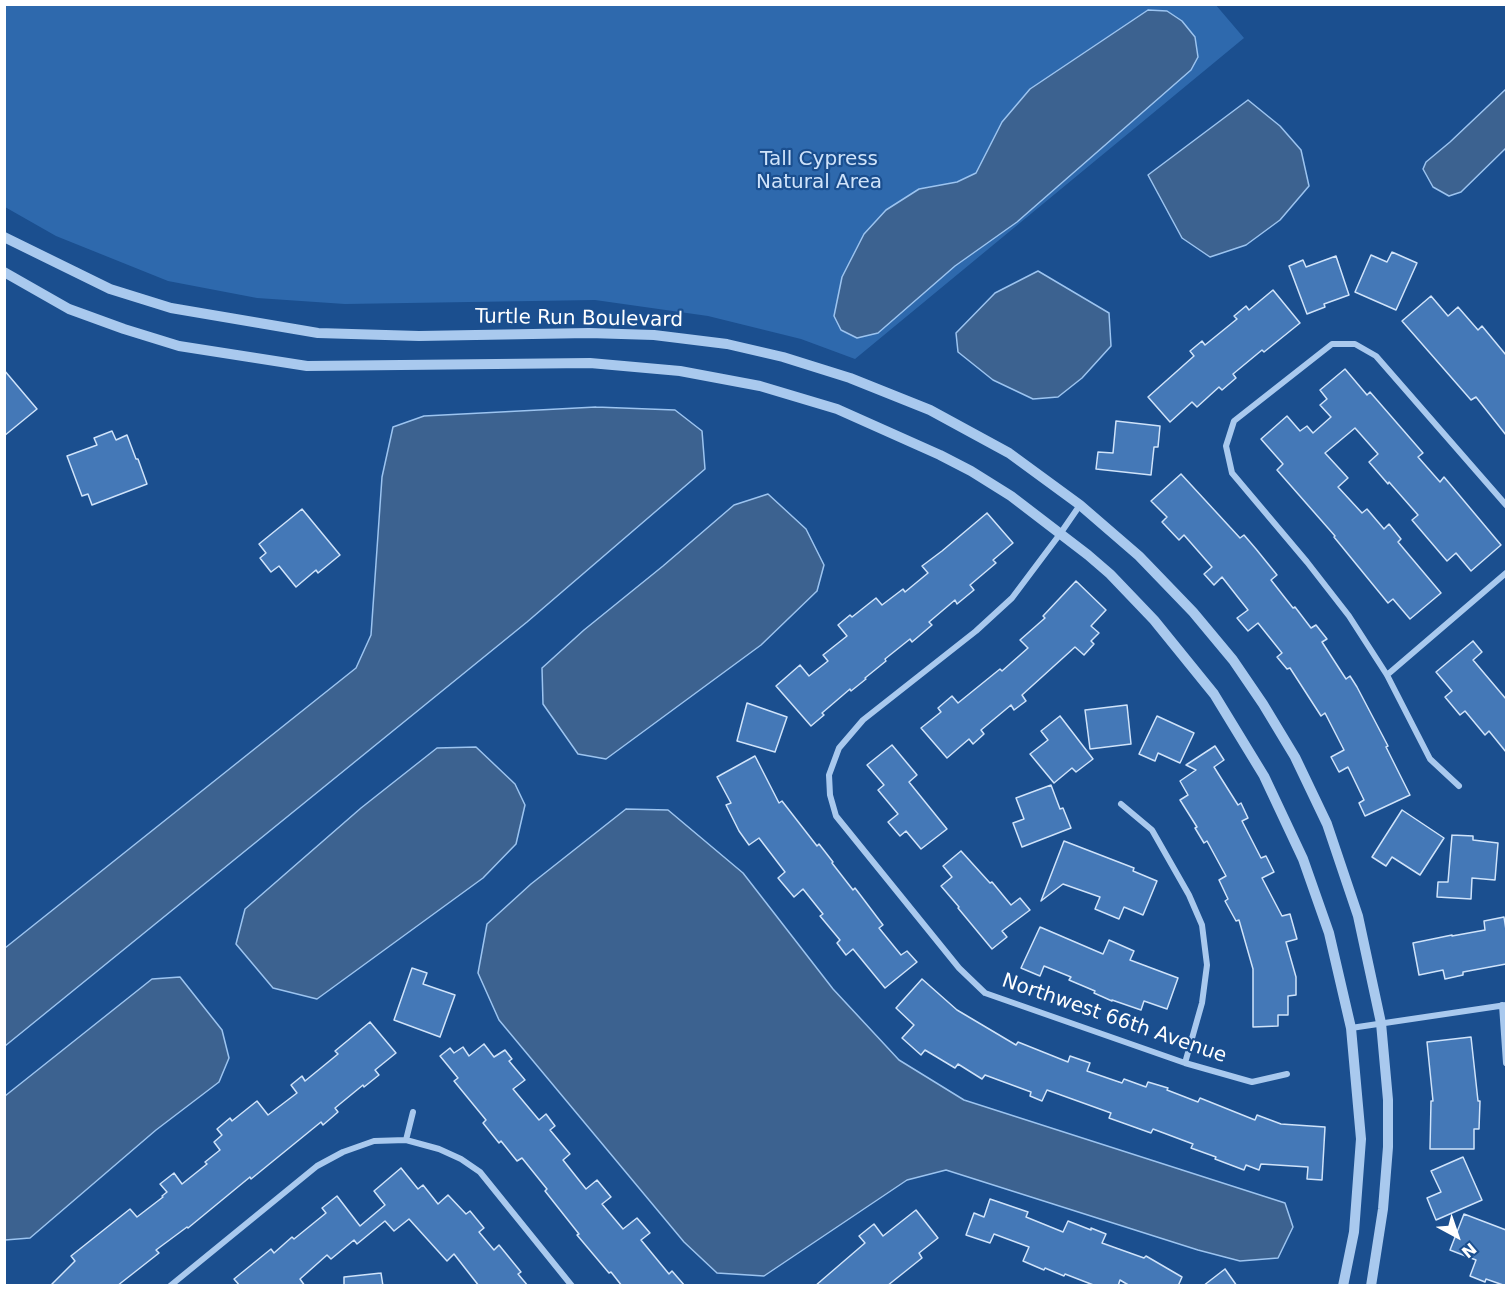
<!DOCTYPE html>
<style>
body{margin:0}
#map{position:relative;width:1511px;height:1290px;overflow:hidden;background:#1b4f8f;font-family:"DejaVu Sans",sans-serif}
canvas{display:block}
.frame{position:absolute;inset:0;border:6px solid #fff;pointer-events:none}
.north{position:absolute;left:1427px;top:1206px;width:60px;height:60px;-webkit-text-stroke:4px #1b4f8f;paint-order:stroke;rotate:140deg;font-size:16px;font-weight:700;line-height:24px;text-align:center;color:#fff}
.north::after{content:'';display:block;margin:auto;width:21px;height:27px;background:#fff;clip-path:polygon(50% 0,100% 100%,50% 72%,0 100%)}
</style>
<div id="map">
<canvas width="1511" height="1290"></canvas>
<div class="frame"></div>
<div class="north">N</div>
</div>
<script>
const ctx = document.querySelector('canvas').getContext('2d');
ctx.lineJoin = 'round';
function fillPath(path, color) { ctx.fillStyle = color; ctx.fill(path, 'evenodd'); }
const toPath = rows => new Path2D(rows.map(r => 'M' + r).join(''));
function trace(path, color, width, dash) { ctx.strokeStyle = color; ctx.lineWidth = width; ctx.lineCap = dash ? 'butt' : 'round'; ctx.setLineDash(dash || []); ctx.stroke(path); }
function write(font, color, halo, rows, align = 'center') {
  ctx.font = font + ' "DejaVu Sans",sans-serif'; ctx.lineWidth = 4.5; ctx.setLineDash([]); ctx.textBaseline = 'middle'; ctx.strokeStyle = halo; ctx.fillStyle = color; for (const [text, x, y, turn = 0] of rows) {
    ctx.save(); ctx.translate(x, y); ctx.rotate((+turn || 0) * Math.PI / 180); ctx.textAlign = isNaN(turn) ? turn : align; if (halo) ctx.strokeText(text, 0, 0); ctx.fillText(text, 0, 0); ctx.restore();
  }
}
const green = toPath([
 [1215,4,1244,38,855,359,801,339,708,316,595,300,345,304,257,298,168,281,56,236,5,207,5,5]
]);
const water = toPath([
 [1148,10,1167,11,1182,21,1195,37,1198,57,1191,70,1017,222,955,266,878,333,857,338,841,330,834,316,842,277,864,234,886,210,919,189,957,182,976,173,1002,122,1030,89,1148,10],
 [1506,89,1506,148,1461,192,1449,196,1433,187,1423,169,1426,162,1450,142,1506,89],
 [1248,100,1280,126,1301,150,1309,186,1280,220,1246,245,1210,257,1182,238,1148,175,1248,100],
 [1038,271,1109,313,1111,346,1082,378,1058,397,1033,399,993,380,958,352,956,333,995,293,1038,271],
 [596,407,675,410,702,431,705,469,527,622,5,1046,5,948,356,668,371,635,382,477,393,427,424,416,596,407],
 [768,494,806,529,824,565,817,591,761,645,606,759,578,754,543,704,542,668,584,630,663,566,734,505,768,494],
 [476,747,515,784,525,805,516,844,483,878,317,999,273,988,236,944,245,909,361,808,437,748,476,747],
 [626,809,668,810,743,873,833,989,899,1060,964,1100,1285,1203,1293,1227,1278,1258,1240,1261,1198,1250,946,1170,907,1180,764,1276,717,1273,684,1242,499,1020,478,973,487,924,531,884,626,809],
 [180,977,222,1030,229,1058,219,1082,156,1130,30,1238,5,1240,5,1096,152,979,180,977]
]);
const building = toPath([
 [1392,252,1417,263,1396,310,1355,292,1371,255,1387,262,1392,252],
 [1336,256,1349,295,1324,304,1325,307,1307,314,1289,266,1303,260,1306,267,1336,256],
 [1273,290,1300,323,1264,352,1262,350,1233,374,1236,378,1222,390,1219,387,1197,407,1192,402,1170,422,1148,397,1194,356,1190,351,1202,341,1205,345,1237,319,1234,316,1246,306,1249,310,1273,290],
 [1431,296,1448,316,1458,307,1478,330,1482,326,1506,355,1506,435,1476,397,1471,400,1402,321,1431,296],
 [1345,369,1367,395,1370,392,1423,453,1418,457,1440,482,1444,477,1501,545,1471,571,1456,553,1447,561,1412,520,1418,515,1389,482,1388,484,1369,462,1378,454,1355,428,1325,453,1348,478,1338,487,1362,513,1367,509,1384,529,1389,524,1401,539,1398,542,1441,593,1410,619,1393,599,1388,603,1334,537,1335,536,1277,470,1283,464,1261,439,1287,416,1300,431,1307,426,1313,433,1331,417,1320,405,1327,399,1320,390,1345,369],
 [4,370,37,409,4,436,4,370],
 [1116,421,1160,426,1158,447,1154,447,1151,475,1096,469,1098,452,1113,453,1116,421],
 [112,431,116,440,127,435,136,459,138,459,147,484,92,505,88,494,82,496,67,456,97,445,94,438,112,431],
 [1181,474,1240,538,1244,535,1256,549,1277,575,1271,580,1293,608,1295,607,1311,628,1316,625,1327,639,1322,642,1346,679,1350,676,1357,687,1388,746,1386,747,1410,795,1365,816,1359,803,1364,800,1348,767,1339,772,1331,757,1344,750,1325,713,1321,716,1290,668,1287,669,1277,657,1282,653,1258,623,1248,631,1237,618,1248,610,1222,577,1214,585,1204,574,1212,567,1184,535,1179,540,1162,522,1167,517,1151,501,1181,474],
 [302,509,340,555,318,573,316,570,296,587,279,566,271,572,260,558,266,553,259,544,302,509],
 [987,513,1013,543,993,560,996,563,970,585,974,590,957,604,955,600,929,622,932,625,912,642,910,639,885,659,886,661,865,678,866,679,851,691,850,689,822,713,824,715,811,726,776,686,800,665,809,676,828,661,823,655,847,636,838,625,850,615,852,617,876,598,882,605,903,589,905,592,928,573,922,566,942,551,987,513],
 [1076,581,1106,610,1091,626,1099,633,1091,641,1094,644,1084,655,1075,647,1022,695,1026,701,1014,710,1011,705,981,730,984,734,973,744,969,739,947,758,921,728,941,712,938,708,952,696,958,703,1000,669,1002,671,1028,648,1020,640,1045,618,1043,616,1076,581],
 [1473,641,1482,652,1473,660,1506,699,1506,752,1489,731,1485,735,1465,711,1460,715,1445,697,1452,691,1436,672,1473,641],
 [747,703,787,717,775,752,737,741,747,703],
 [1127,705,1131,744,1090,749,1085,710,1127,705],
 [1060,716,1093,759,1076,772,1072,768,1054,783,1030,754,1048,740,1041,731,1060,716],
 [1157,716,1194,733,1180,763,1158,753,1155,761,1139,754,1157,716],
 [892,745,917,775,909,782,947,829,921,849,906,831,900,836,888,822,898,814,878,790,884,785,867,765,892,745],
 [1215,746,1224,760,1214,767,1238,805,1241,803,1248,818,1242,821,1261,858,1266,856,1274,872,1262,878,1282,916,1290,914,1297,939,1286,942,1296,977,1296,995,1288,996,1288,1015,1278,1015,1278,1026,1253,1027,1253,969,1239,920,1236,921,1225,901,1228,899,1219,880,1226,876,1207,841,1204,843,1195,828,1197,827,1180,800,1188,795,1180,781,1196,770,1186,765,1215,746],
 [755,756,779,803,782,801,817,846,819,844,833,862,832,863,853,890,855,888,883,925,879,928,901,955,907,951,917,962,885,988,853,949,846,955,837,943,840,940,820,916,823,914,803,889,794,897,778,878,785,872,759,838,749,845,739,831,726,805,731,803,717,777,755,756],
 [1051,785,1060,809,1063,808,1071,828,1022,847,1013,823,1024,819,1016,798,1051,785],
 [1402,810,1444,838,1420,875,1392,857,1386,866,1372,857,1402,810],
 [1452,835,1473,836,1473,840,1498,843,1495,880,1472,878,1471,899,1437,897,1438,882,1448,882,1452,835],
 [1064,841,1134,868,1133,871,1157,881,1143,915,1124,907,1119,919,1095,909,1100,897,1063,884,1041,901,1064,841],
 [961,851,990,883,992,882,1011,905,1020,898,1030,910,1002,931,1007,937,992,949,958,908,959,907,941,886,952,877,943,866,961,851],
 [1504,917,1506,930,1506,964,1463,972,1463,975,1445,979,1443,970,1419,975,1413,943,1452,935,1452,936,1485,930,1484,921,1504,917],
 [1040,927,1103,954,1109,940,1134,951,1130,960,1178,978,1167,1009,1144,1001,1141,1010,1112,1000,1112,1001,1094,993,1095,991,1069,980,1071,977,1044,966,1040,976,1021,968,1040,927],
 [412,968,427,973,423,984,455,995,440,1037,394,1020,412,968],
 [922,979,957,1010,1016,1045,1018,1042,1068,1062,1070,1056,1090,1063,1087,1071,1122,1083,1124,1079,1146,1087,1148,1082,1168,1088,1167,1090,1198,1102,1200,1098,1255,1120,1257,1115,1281,1124,1325,1127,1322,1180,1307,1179,1308,1167,1261,1164,1259,1170,1246,1165,1244,1170,1215,1159,1216,1157,1191,1148,1193,1144,1153,1129,1151,1133,1109,1118,1111,1113,1047,1090,1042,1101,1030,1096,1031,1092,985,1075,982,1079,958,1064,955,1068,925,1050,921,1055,902,1038,914,1025,896,1008,922,979],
 [370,1022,396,1053,375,1070,379,1075,364,1087,363,1085,335,1108,338,1112,323,1125,321,1122,251,1179,250,1177,188,1228,187,1227,156,1250,159,1253,117,1286,50,1286,75,1261,71,1256,130,1209,137,1217,163,1197,162,1196,167,1192,160,1184,174,1173,182,1184,207,1164,205,1162,220,1150,214,1142,222,1135,217,1129,230,1118,232,1121,257,1101,268,1115,297,1093,291,1085,302,1076,305,1081,338,1054,335,1051,370,1022],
 [1471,1037,1478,1101,1480,1101,1479,1129,1474,1129,1474,1149,1430,1149,1431,1101,1433,1101,1427,1042,1471,1037],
 [484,1044,494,1057,505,1050,512,1059,509,1061,525,1080,513,1089,539,1120,546,1114,555,1126,550,1130,570,1154,563,1160,586,1189,597,1180,611,1197,602,1204,623,1229,637,1218,650,1233,641,1240,669,1274,672,1271,685,1286,622,1286,611,1272,609,1273,577,1235,579,1234,545,1191,547,1189,522,1158,517,1161,501,1141,499,1143,483,1123,486,1120,454,1081,458,1078,440,1056,450,1048,454,1053,463,1047,469,1056,484,1044],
 [1463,1157,1482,1200,1436,1220,1427,1198,1441,1192,1431,1171,1463,1157],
 [401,1168,418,1189,423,1185,438,1204,448,1195,466,1214,470,1211,484,1228,479,1232,494,1250,499,1245,521,1272,518,1274,528,1286,479,1286,454,1254,447,1261,409,1219,394,1231,385,1221,357,1244,354,1240,331,1259,327,1255,300,1279,305,1286,240,1286,234,1279,271,1249,274,1253,292,1237,294,1239,326,1213,322,1208,337,1196,360,1226,385,1205,374,1191,401,1168],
 [990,1199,1028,1212,1026,1217,1063,1232,1068,1221,1091,1230,1091,1228,1106,1234,1102,1243,1144,1258,1146,1256,1182,1277,1178,1286,1130,1286,1120,1280,1118,1286,1096,1286,1065,1274,1064,1276,1045,1268,1044,1270,1023,1261,1029,1247,994,1234,990,1243,966,1235,974,1213,984,1217,990,1199],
 [916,1210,938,1238,919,1253,922,1258,887,1286,815,1286,865,1243,859,1236,874,1224,883,1236,916,1210],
 [1464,1214,1506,1230,1506,1286,1486,1279,1485,1282,1470,1276,1476,1260,1450,1250,1464,1214],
 [1225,1269,1237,1286,1203,1286,1225,1269],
 [381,1273,383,1286,344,1286,344,1277,381,1273]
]);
const minor = toPath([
 [1080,505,1060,534,1012,598,976,631,863,720,839,748,829,775,830,795,836,816,959,968,985,993,1185,1063,1252,1082,1287,1074],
 [1387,675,1506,573],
 [1459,786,1430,759,1387,675,1349,616,1307,562,1232,473,1226,446,1234,421,1332,344,1355,344,1376,356,1506,505],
 [1121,804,1152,830,1189,895,1202,925,1207,965,1202,1003,1185,1063],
 [1502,1005,1506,1063],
 [1351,1028,1506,1005],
 [406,1140,413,1112],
 [170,1286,317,1166,343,1152,374,1141,406,1140,439,1149,461,1159,480,1172,572,1286]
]);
const tertiary = toPath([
 [4,237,110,289,171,308,318,333,419,336,589,333,654,335,727,344,783,357,850,378,930,410,1009,453,1080,505,1139,556,1193,612,1233,660,1263,704,1295,757,1327,824,1358,916,1381,1023,1388,1100,1388,1147,1383,1209,1371,1286],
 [4,272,69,309,124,329,179,346,307,366,590,363,680,371,760,386,837,409,940,455,971,471,1011,496,1088,555,1110,574,1154,620,1214,694,1264,776,1303,859,1329,933,1351,1028,1361,1139,1354,1232,1343,1286]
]);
const parkNames = [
 ["Tall Cypress",819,160],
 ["Natural Area",819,183]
];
const streetNames = [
 ["Turtle Run Boulevard",579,319,1],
 ["Northwest 66th Avenue",1114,1019,19]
];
fillPath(green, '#2e69ad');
fillPath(water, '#3c6290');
trace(water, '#9cc4f0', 1.5);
fillPath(building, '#4478b7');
trace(building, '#cfe3fa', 1.5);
trace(minor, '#a9c9ee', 6);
trace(tertiary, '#a9c9ee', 10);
write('20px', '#cfe3fa', '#1b4f8f', parkNames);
write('20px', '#fff', '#1b4f8f', streetNames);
</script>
